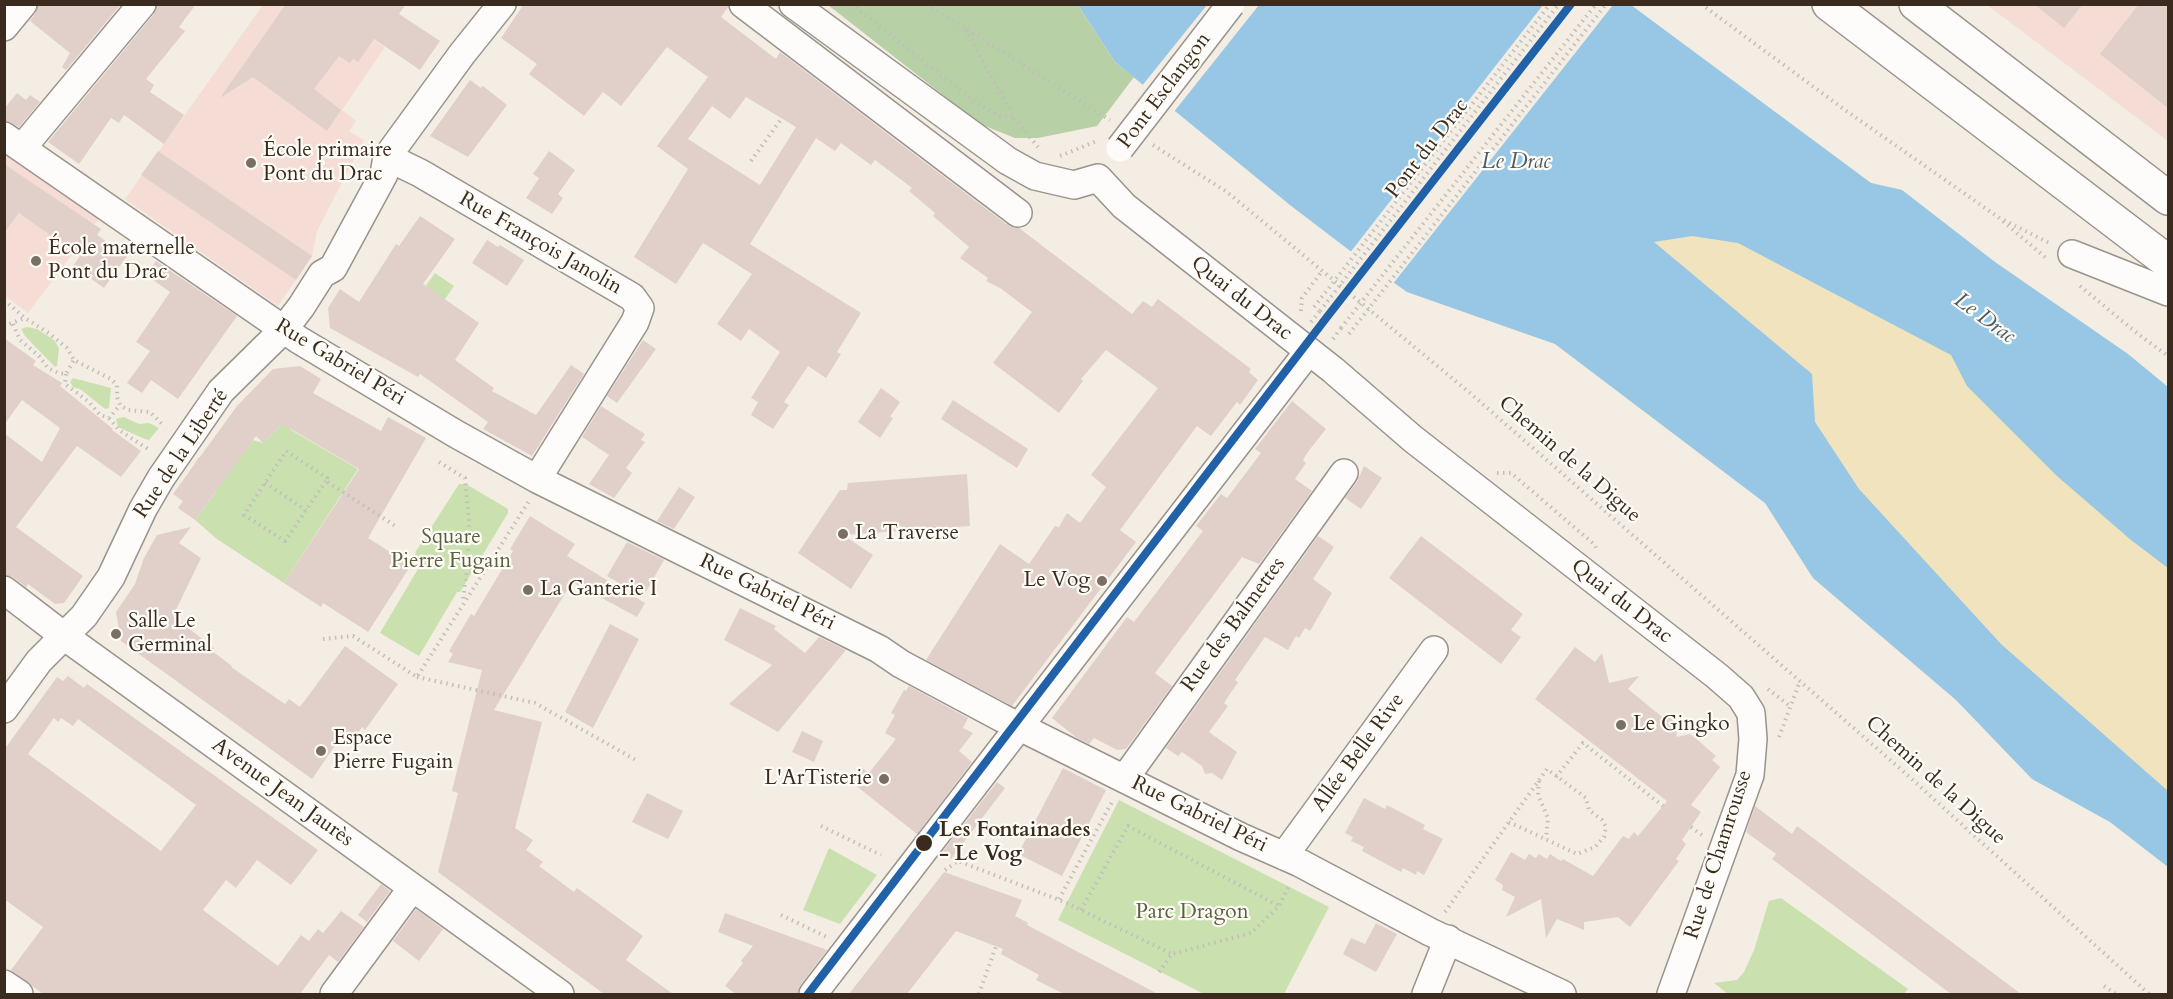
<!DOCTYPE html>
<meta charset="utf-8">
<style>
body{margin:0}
#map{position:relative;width:2173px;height:999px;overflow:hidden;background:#f3ede3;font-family:Cardo,serif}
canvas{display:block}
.frame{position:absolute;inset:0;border:6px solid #3b2a1e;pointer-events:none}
</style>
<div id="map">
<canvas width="2173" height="999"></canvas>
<div class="frame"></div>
</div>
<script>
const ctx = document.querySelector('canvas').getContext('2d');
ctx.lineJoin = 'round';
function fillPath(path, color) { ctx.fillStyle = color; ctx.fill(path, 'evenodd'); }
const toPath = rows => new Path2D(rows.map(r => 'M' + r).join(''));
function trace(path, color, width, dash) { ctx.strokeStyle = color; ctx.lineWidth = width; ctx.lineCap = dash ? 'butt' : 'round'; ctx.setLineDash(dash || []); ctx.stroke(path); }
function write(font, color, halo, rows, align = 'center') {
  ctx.font = font + ' Cardo,serif'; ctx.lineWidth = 4.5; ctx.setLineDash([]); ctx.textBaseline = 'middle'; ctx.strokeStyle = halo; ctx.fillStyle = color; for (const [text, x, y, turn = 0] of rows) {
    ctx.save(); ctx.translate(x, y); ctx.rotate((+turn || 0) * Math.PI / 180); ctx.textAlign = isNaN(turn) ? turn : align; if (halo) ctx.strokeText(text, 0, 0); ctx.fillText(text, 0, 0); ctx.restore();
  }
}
const built = toPath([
 [263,5,322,5,385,47,342,110,356,121,349,131,364,140,317,231,312,256,278,306,125,199],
 [1987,5,2168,5,2168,141],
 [4,149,101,216,28,313,5,296]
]);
const green = toPath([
 [435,273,454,286,434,315,424,288],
 [27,327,37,329,54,340,59,348,57,366,55,367,25,336,21,329],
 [73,378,111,388,109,408,105,409,80,389,73,387,70,382],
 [124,417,139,424,149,423,159,428,149,440,145,439,118,427,116,419],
 [286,420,291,430,358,469,284,583,217,539,195,520,217,490,190,471,199,457,214,467,219,461,231,470,253,440,263,443],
 [459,484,466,484,508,509,508,513,460,592,457,592,419,656,380,633,418,569,413,562,416,551],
 [1119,800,1329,907,1284,994,1204,994,1058,920],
 [829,848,877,875,840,924,803,910],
 [1781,898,1908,989,1904,994,1728,994,1714,983,1737,980,1744,972,1754,950,1769,901]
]);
const forest = toPath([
 [828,5,1078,5,1115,62,1134,77,1097,126,1038,138,1015,138,980,124]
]);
const sand = toPath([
 [1078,5,1631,5,1871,183,1902,190,1995,262,2128,354,2168,387,2168,867,2110,822,2032,779,1956,700,1813,578,1765,503,1555,344,1407,292,1290,205,1115,62]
]);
const water = toPath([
 [1078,5,1631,5,1871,183,1902,190,1995,262,2128,354,2168,387,2168,568,2131,540,2057,476,1967,386,1951,355,1738,243,1692,236,1654,242,1812,374,1815,422,1859,489,2001,644,2168,791,2168,867,2110,822,2032,779,1956,700,1813,578,1765,503,1555,344,1407,292,1362,260,1290,205,1115,62]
]);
const pier = toPath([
 [1207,5,1259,5,1173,113,1141,87],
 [1543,5,1613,5,1392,285,1349,254]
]);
const building = toPath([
 [38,4,121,4,66,70,62,67,70,53,30,21,35,14],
 [157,4,196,4,179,27,185,31,146,79,154,85,150,92,184,115,164,144,124,115,119,123,111,118,79,164,48,142,154,14],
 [286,4,406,4,399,14,440,41,420,70,374,39,358,62,353,59,350,63,339,56,314,89,341,110,327,131,253,77,220,98],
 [524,4,728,4,728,7,721,17,776,59,780,52,1006,224,1019,228,1132,314,1143,301,1152,307,1158,299,1251,369,1249,372,1258,380,1240,405,1237,402,1211,436,1197,426,1120,530,1136,542,1012,706,926,660,1000,544,1029,564,1055,526,1059,527,1067,513,1080,523,1106,487,1091,475,1158,388,1106,350,1081,379,1083,381,1059,413,993,363,1032,312,1000,288,986,281,988,278,960,258,969,247,933,216,935,213,909,191,912,188,875,160,871,165,841,143,835,151,816,138,750,244,861,313,837,352,841,354,826,378,808,366,784,402,789,405,773,429,751,415,758,402,751,398,780,352,749,329,741,341,717,324,752,274,703,243,676,284,634,257,688,169,657,146,708,77,667,47,621,106,603,92,584,116,529,74,537,64,501,38],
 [746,97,796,127,760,185,688,139,712,106,730,119],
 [2034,4,2083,4,2064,28],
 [2139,4,2169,4,2169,109,2100,54],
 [470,80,481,88,483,86,507,105,468,157,430,136],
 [17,93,26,100,30,95,40,102,19,127,4,120,4,109],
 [158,151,312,256,296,280,141,175],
 [549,151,575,170,558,194,563,198,552,214,526,198,539,178,533,174],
 [4,164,101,229,97,235,127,256,104,288,73,266,80,256,19,213,4,233],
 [420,216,455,239,423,284,479,323,455,360,494,388,492,391,536,415,571,365,584,374,532,456,483,429,488,422,420,374,418,377,330,328,328,308,340,289,359,302,396,244,399,246],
 [487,240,498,247,500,245,524,260,507,286,472,263],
 [156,261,237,316,178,399,151,380,142,393,127,383,150,351,136,342,170,292,146,275],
 [4,338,36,361,33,365,62,383,60,386,113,429,112,430,141,451,121,477,77,446,16,527,83,576,64,603,55,604,28,584,26,587,13,577,4,575,4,433,42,462,60,428,22,400,4,425],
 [643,340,656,349,617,403,607,396],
 [300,366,321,379,313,393,381,431,388,417,426,438,368,538,411,565,368,632,323,603,321,607,284,583,359,469,282,424,263,443,256,436,195,520,178,508,183,501,173,494,237,406,273,369],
 [881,388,900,402,890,417,893,418,880,438,858,422],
 [953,400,1028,449,1017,468,941,419],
 [1292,401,1326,429,1307,453,1303,460,1306,463,1295,479,1312,491,1259,564,1242,557,1155,673,1172,686,1126,749,1117,750,1094,738,1089,744,1077,738,1052,718,1127,617,1134,622,1203,531,1196,526,1221,494,1227,498,1261,453,1255,449],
 [601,406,645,434,641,440,645,442,626,468,632,473,614,498,589,484,609,455,582,437],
 [1364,466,1382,478,1361,509,1345,498,1357,482],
 [967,474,970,526,843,535,873,555,851,589,798,553,840,490,847,490,848,483],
 [679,487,695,497,674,529,657,521],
 [530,516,575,544,567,556,645,603,637,617,572,582,494,710,542,722,515,828,533,840,526,850,543,862,539,866,574,892,577,888,643,936,626,960,673,994,604,994,438,872,458,793,452,791,482,670,448,662,453,654,449,651,471,614,474,616,513,551,510,549],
 [191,527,179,543,201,558,173,616,214,648,212,651,232,666,231,667,285,704,289,699,300,707,345,646,398,684,365,730,362,727,351,744,341,737,312,779,121,641,116,612,135,584,144,558,157,535],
 [1318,536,1334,547,1313,579,1332,593,1310,631,1305,628,1299,638,1296,636,1288,650,1265,637,1235,680,1238,682,1224,703,1228,706,1209,732,1237,752,1222,780,1212,773,1205,774,1202,766,1182,752,1178,756,1166,748],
 [1421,536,1523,614,1511,630,1521,637,1501,664,1389,578],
 [627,542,664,560,643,597,607,576],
 [740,608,776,626,774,629,805,653,819,637,846,650,778,732,729,704,772,665,724,640],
 [610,624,639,639,593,728,565,712],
 [1575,647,1595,662,1602,653,1609,683,1639,676,1628,689,1662,717,1665,714,1675,722,1677,737,1690,734,1700,742,1716,756,1712,760,1720,767,1691,805,1701,812,1682,840,1686,844,1676,859,1679,861,1630,927,1618,917,1584,922,1584,930,1557,919,1546,938,1541,899,1506,917,1515,897,1502,890,1503,885,1495,880,1511,852,1525,860,1529,854,1536,858,1539,854,1547,859,1550,854,1561,861,1563,859,1593,876,1623,836,1629,839,1634,832,1638,836,1667,801,1535,699],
 [68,676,84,688,87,684,318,850,291,885,257,860,236,888,226,880,203,910,278,966,301,935,309,941,318,929,323,933,341,911,364,927,338,962,329,955,300,994,43,994,11,970,43,927,4,899,4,750,57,677,63,681],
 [54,718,58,722,61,718,73,726,78,719,196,805,161,851,28,754],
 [909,686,968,718,963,728,973,733,959,751,972,762,917,834,855,785,862,768,869,773,896,739,885,733,895,715,891,713,904,690,906,691],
 [802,731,823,741,814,762,792,752],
 [1063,768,1106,790,1062,876,1018,854],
 [997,782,1005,788,951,859,942,852],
 [647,793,683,811,668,839,632,822],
 [1364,798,1385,809,1387,805,1425,825,1423,829,1443,839,1424,875,1417,871,1416,875,1403,868,1401,872,1362,851,1364,847,1351,841,1353,837,1345,833],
 [1755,806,1792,834,1797,826,2021,994,1951,994,1772,859,1776,854,1746,832],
 [944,872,1022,900,1015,916,1028,923,1027,925,1158,994,1064,994,1036,980,1039,975,1001,954,1003,949,956,931,907,994,849,994],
 [381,884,390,891,367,922,358,915],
 [416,909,443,929,419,961,393,941],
 [725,913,827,950,801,984,798,994,736,994,725,986,743,963,741,961,753,946,718,932],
 [1376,923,1397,934,1376,972,1343,954,1351,938,1365,944]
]);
const path = toPath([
 [851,4,974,101,1000,116,1014,118],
 [927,4,1110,120],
 [1701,4,1845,110,1998,217,2046,258],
 [965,29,1014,118,1038,147],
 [1153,145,1227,192,1470,393,1905,773,2149,994],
 [1060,156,1097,141],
 [751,161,782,118],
 [2004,220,2051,244],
 [2080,286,2138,334,2168,356],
 [4,300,25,318,50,334,67,348,74,360,111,379,117,385,117,397,120,405,128,410,150,412,164,426],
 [1301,311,1302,298,1322,271],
 [1311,322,1320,311],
 [13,324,20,340,39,356,48,368,58,373,66,374,74,360],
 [4,326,25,318],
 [1333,339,1341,328],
 [66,374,65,384,89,402,100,415,109,418,120,405],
 [109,418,119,430,148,449],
 [439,462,465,478,469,521,468,562,463,599],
 [1497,473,1511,473,1595,545,1596,548],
 [326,481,285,541,244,515,286,451,327,478,326,481,397,527],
 [265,483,306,510],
 [323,639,353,636,417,677,529,501],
 [417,677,535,703,636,760],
 [1768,689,1791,707],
 [1779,737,1800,681],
 [1556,777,1583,743,1663,806],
 [1539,781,1538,795,1548,818,1546,839],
 [821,826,881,855],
 [1691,827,1702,835],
 [945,870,958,861,1067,903,1172,954],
 [1059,899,1113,800],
 [1081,910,1128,826,1279,906],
 [1445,912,1509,822,1547,769,1586,798,1589,810,1602,820,1606,827,1604,837,1595,847,1577,854,1509,822],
 [781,915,827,937],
 [1159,972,1172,954,1251,933,1279,906,1289,886],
 [2104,986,2116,994],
 [979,994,996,946]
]);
const minor = toPath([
 [743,4,1018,213],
 [793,4,1008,161,1035,176,1074,185,1098,178],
 [4,27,23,4],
 [4,136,299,340,456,434,537,479,879,649,901,664,1002,718,1241,837,1300,863,1430,932,1562,994],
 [22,148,142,4],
 [387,157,420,173,632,297,640,308,635,322,537,479],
 [1098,178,1124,206,1333,370,1413,439,1717,676,1741,697,1751,713,1753,739,1750,775,1671,994],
 [2072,254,2168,292],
 [4,590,64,636,560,994],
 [4,709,39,661,84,616,111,577,143,509,161,478,221,391,284,329,301,307,322,274,333,268,384,174,387,157,462,54,502,4],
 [1125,778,1344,473],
 [1284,856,1434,650],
 [4,984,19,994],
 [334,994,412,888],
 [813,994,1308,352],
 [1426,994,1448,939]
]);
const highway = toPath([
 [1829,4,2168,262],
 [1916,4,2168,198]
]);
const pathBridge = toPath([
 [1314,307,1550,4],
 [1320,311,1559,4],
 [1341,328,1596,4],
 [1349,334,1606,4]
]);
const minorBridge = toPath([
 [1120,148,1231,4]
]);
const tram1 = toPath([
 [808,994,1327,317,1571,4]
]);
const markers = [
 [251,163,6,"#7b6e63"],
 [36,261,6,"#7b6e63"],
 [843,534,6,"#7b6e63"],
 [1102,581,6,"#7b6e63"],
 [528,590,6,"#7b6e63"],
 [116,634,6,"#7b6e63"],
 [1621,725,6,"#7b6e63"],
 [321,751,6,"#7b6e63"],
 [884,779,6,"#7b6e63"],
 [924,843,9,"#3b2a1e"]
];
const streetNames = [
 ["Pont Esclangon",1165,91,-53],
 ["Pont du Drac",1428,149,-52],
 ["Rue François Janolin",540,244,30],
 ["Quai du Drac",1241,299,38],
 ["Rue Gabriel Péri",340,363,31],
 ["Rue de la Liberté",182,454,-56],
 ["Chemin de la Digue",1569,460,41],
 ["Rue Gabriel Péri",767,593,26],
 ["Quai du Drac",1621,602,38],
 ["Rue des Balmettes",1234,625,-54],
 ["Allée Belle Rive",1359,753,-54],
 ["Chemin de la Digue",1935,781,42],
 ["Avenue Jean Jaurès",282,793,36],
 ["Rue Gabriel Péri",1199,815,26],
 ["Rue de Chamrousse",1719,855,-72]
];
const poiNames = [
 ["École primaire",263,151],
 ["Pont du Drac",263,175],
 ["École maternelle",48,249],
 ["Pont du Drac",48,273],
 ["La Traverse",855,534],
 ["Le Vog",1090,581,"right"],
 ["La Ganterie I",540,590],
 ["Salle Le",128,622],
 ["Germinal",128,646],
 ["Le Gingko",1633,725],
 ["Espace",333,739],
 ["Pierre Fugain",333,763],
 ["L'ArTisterie",872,779,"right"]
];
const parkNames = [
 ["Square",451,538],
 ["Pierre Fugain",451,562],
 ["Parc Dragon",1192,913]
];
const stopNames = [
 ["Les Fontainades",939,831],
 ["- Le Vog",939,855]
];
const waterNames = [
 ["Le Drac",1516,163],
 ["Le Drac",1984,319,36]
];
fillPath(built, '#f5ddd5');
fillPath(green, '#cae1af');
fillPath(forest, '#b7d0a5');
fillPath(sand, '#f0e3bd');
fillPath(water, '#97c7e5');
fillPath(pier, '#f3ede3');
fillPath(building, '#e1d0c9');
trace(minor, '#99938c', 30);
trace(highway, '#99938c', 36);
trace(path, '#c1bebc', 4, [1.5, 4.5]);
trace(minor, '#fdfcfb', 27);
trace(highway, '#fdfcfb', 33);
trace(minorBridge, '#99938c', 30, []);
trace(pathBridge, '#c1bebc', 4, [1.5, 4.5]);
trace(minorBridge, '#fdfcfb', 27);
trace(tram1, '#2061a7', 8);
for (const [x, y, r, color] of markers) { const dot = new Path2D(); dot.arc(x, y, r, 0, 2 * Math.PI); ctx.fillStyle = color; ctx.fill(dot); trace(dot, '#fdfcf7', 2); }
write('21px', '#3b2a1e', '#fdfcf7', streetNames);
write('21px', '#3b2a1e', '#fdfcf7', poiNames, 'left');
write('21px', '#5c5e3d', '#fdfcf7', parkNames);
write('bold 21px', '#3b2a1e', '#fdfcf7', stopNames, 'left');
write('italic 22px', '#4d5b64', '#fdfcf7', waterNames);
</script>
